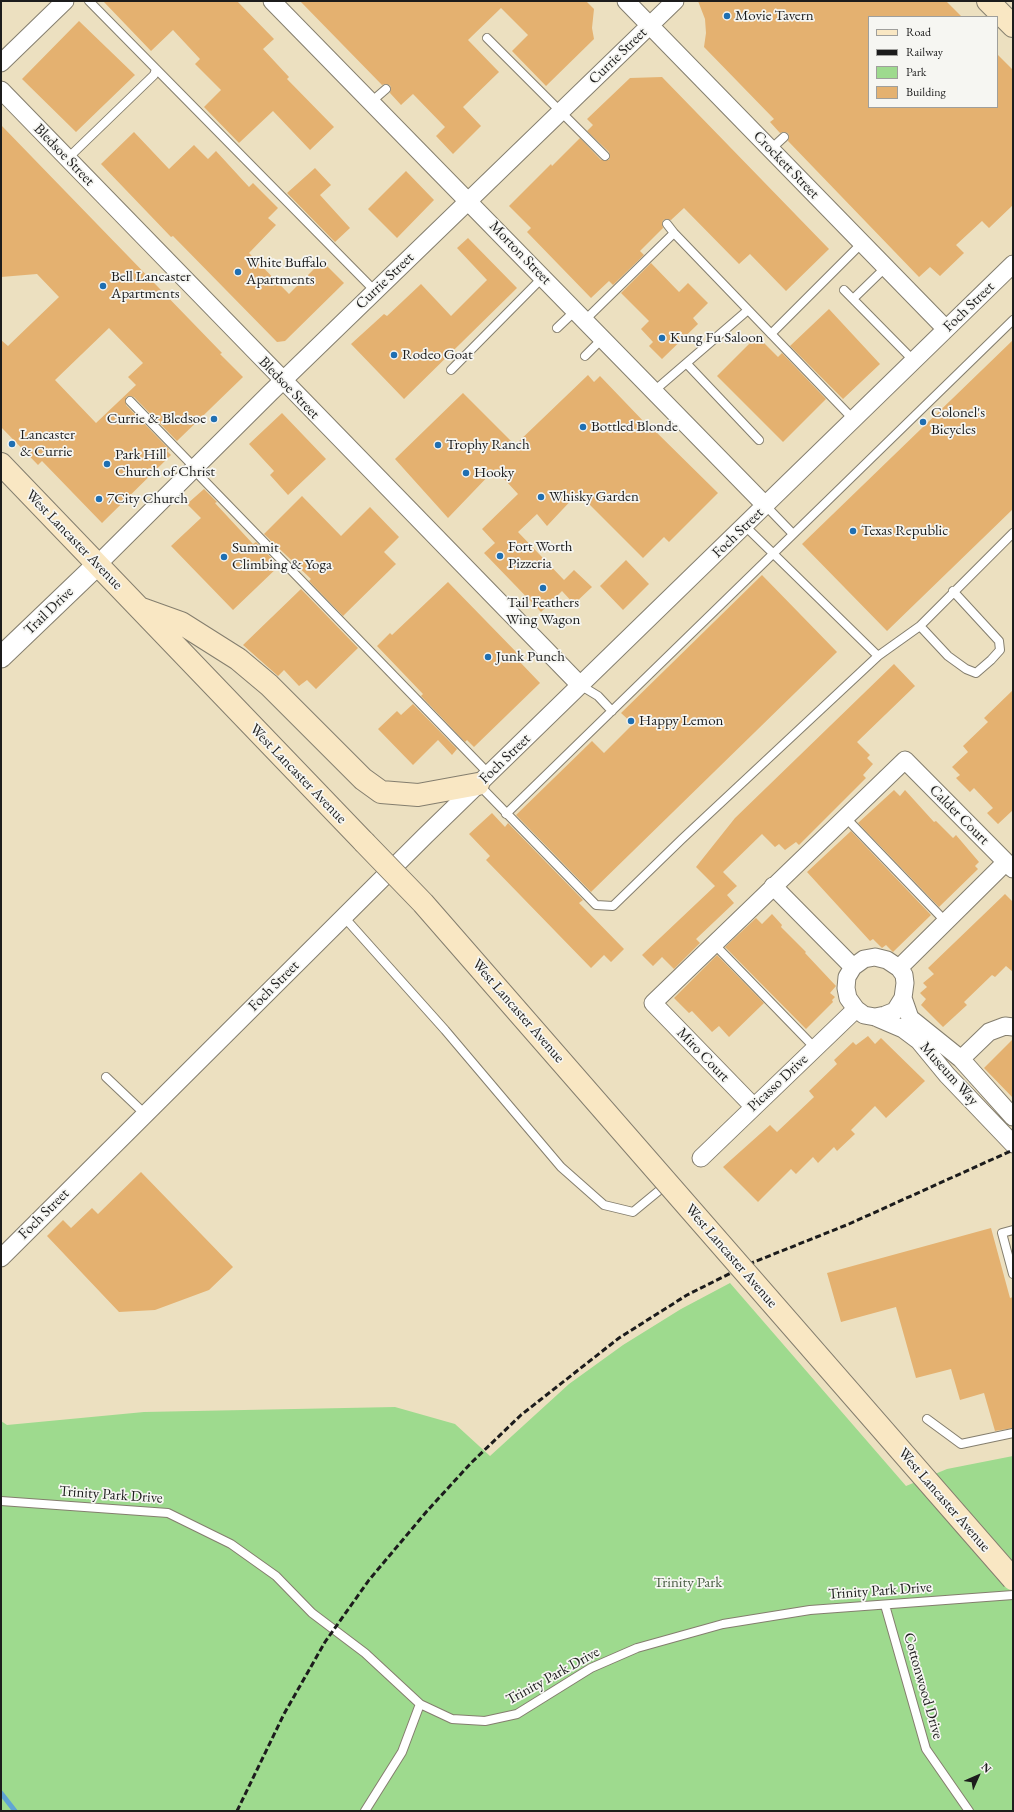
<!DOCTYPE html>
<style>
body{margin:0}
#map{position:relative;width:1014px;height:1812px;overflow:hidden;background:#ece0c0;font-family:"EB Garamond",serif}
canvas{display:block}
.frame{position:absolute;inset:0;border:2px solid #1c1c1c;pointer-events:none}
.legend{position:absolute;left:868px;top:16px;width:130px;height:92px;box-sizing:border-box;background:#f6f6f2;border:1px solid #9f9f9c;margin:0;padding:5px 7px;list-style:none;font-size:12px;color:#1c1c1c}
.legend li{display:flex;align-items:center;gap:8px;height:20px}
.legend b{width:20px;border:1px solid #9f9f9c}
.north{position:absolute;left:958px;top:1756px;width:40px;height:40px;-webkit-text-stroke:3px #f6f6f2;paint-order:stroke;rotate:45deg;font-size:11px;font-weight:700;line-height:16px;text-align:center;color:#1c1c1c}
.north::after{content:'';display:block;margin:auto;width:14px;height:18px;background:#1c1c1c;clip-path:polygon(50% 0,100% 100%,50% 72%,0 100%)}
</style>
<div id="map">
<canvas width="1014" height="1812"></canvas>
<div class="frame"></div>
<ul class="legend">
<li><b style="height:5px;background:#f9e7c3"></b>Road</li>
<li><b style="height:5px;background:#1c1c1c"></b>Railway</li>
<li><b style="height:11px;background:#9eda8e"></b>Park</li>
<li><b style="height:11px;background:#e4b170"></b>Building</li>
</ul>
<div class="north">N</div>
</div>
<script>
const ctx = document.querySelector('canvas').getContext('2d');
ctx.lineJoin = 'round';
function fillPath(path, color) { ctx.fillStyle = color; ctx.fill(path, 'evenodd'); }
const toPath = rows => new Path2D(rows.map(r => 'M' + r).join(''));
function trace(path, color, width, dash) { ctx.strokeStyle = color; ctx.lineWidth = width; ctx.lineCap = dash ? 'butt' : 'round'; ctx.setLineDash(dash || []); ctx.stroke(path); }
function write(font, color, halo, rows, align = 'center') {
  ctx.font = font + ' "EB Garamond",serif'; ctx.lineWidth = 3.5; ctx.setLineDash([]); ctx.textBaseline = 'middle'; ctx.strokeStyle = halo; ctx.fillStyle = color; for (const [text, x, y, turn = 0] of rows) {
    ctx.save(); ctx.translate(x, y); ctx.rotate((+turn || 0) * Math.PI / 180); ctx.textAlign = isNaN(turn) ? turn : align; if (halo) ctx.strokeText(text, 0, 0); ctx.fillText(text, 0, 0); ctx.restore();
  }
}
const green = toPath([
 [730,1283,906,1486,947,1469,1013,1456,1013,1811,1,1811,1,1421,7,1425,144,1412,395,1407,455,1424,490,1456,569,1384,623,1345,681,1309]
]);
const stream = toPath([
 [1,1793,15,1811]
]);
const building = toPath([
 [103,1,237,1,274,39,263,49,289,77,287,79,334,127,310,150,273,111,239,143,204,107,221,90,195,64,200,59,173,30,151,51],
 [300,1,586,1,594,9,592,28,594,39,546,86,512,51,528,35,501,8,468,40,499,72,463,107,481,126,453,154,436,136,445,127,413,94,401,105,390,93,391,88,390,85,385,84,382,85],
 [698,1,946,1,962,17,869,17,869,107,997,107,997,54,1013,70,1013,205,989,228,982,221,956,245,964,253,940,276,930,267,919,277,788,141,789,136,788,133,783,132,780,133,770,122,774,119,704,47,706,33,705,19],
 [79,21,135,75,76,132,22,79],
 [662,77,829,249,786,291,750,254,739,264,684,208,671,220,667,219,663,220,662,224,663,228,640,251,644,255,613,285,609,281,591,298,527,232,531,228,509,206,551,164,552,166,580,138,601,160,609,160,610,157,609,152,587,131,593,125,587,119,630,78],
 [1,125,222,353,220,354,243,377,177,441,134,397,129,396,126,397,126,405,169,449,167,451,171,455,102,523,42,461,38,465,1,427,1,340,8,346,59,297,37,274,1,277],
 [109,328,143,363,128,377,136,385,96,423,55,380],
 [134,132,169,169,194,145,208,159,216,151,249,187,253,183,278,208,268,218,276,225,249,253,289,294,322,261,344,283,285,341,277,342,173,236,171,237,101,164],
 [315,168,331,185,320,195,350,228,335,242,287,193],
 [406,171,434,200,397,238,368,209],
 [468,238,517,288,404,399,351,344,384,314,387,316,421,284,451,316,487,280,457,248],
 [651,263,679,292,688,283,708,303,693,318,698,324,662,359,649,346,653,342,641,329,649,321,621,293],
 [829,309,880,364,843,399,790,346],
 [757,336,778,357,782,353,826,399,783,442,717,376],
 [1013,340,1013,509,887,631,802,544],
 [588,375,594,382,600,376,647,425,648,424,718,493,669,542,664,537,643,558,578,493,547,526,537,514,518,532,564,580,574,570,592,587,574,604,562,591,541,612,484,553,495,543,482,529,518,494,495,469,448,518,395,459,463,393,515,445],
 [282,413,326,459,288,495,270,475,274,471,249,444],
 [204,489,217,502,215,503,253,544,256,542,279,566,233,610,171,546,201,518,187,504],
 [302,496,341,536,370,507,399,537,384,552,396,564,343,616,309,581,311,579,264,534],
 [626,560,649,584,623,610,600,586],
 [762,575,837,652,591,892,516,815,592,741,604,753,633,724,621,713],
 [448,582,522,658,519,661,540,683,474,747,467,740,465,742,421,696,423,694,377,646,390,633,392,635],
 [301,589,358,648,316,689,307,680,299,686,284,670,278,676,243,645],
 [894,664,915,686,857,742,870,755,867,758,873,764,863,775,866,778,799,845,796,842,785,850,779,844,775,847,762,834,723,872,737,886,727,895,734,903,696,939,700,943,674,969,662,957,653,966,642,955,715,886,696,867,735,818],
 [1013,690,1013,810,998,824,987,813,993,808,974,788,970,792,956,778,960,775,952,767,968,752,963,746,988,722,984,718],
 [413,704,457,749,452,755,438,740,413,765,378,729,397,711,401,715],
 [894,790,900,796,905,790,934,822,936,821,953,838,956,835,979,862,975,866,978,869,939,907,858,823],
 [492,813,505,827,508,823,583,900,579,903,624,949,611,962,604,955,591,968,486,860,490,856,469,834],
 [851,831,931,915,893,952,886,945,882,948,873,939,870,941,807,872],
 [1005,894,1013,902,1013,972,1006,966,995,977,992,975,964,1002,967,1005,943,1027,921,1005,926,999,920,993,927,987,923,983,934,974,928,968],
 [772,914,782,925,781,927,806,952,805,953,836,986,830,993,835,997,832,1000,833,1002,806,1029,725,947,756,918,762,924],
 [717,955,764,1003,729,1037,719,1026,712,1032,692,1011,689,1013,674,998],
 [868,1036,875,1044,881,1038,925,1081,886,1118,875,1106,851,1130,855,1134,837,1151,834,1147,818,1163,813,1157,796,1174,791,1169,758,1202,723,1167,770,1125,777,1132,814,1097,809,1091,837,1064,834,1060,853,1042,856,1045],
 [1013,1039,1013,1098,984,1068],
 [141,1172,233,1267,209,1290,155,1310,119,1312,47,1236,63,1220,71,1228,92,1208,98,1214],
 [991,1228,1010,1298,1013,1297,1013,1428,995,1431,984,1393,960,1400,951,1369,916,1378,896,1307,841,1322,827,1273]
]);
const service = toPath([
 [89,1,375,291],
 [487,38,605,156],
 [371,102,386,89],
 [771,149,784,137],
 [67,159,154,75,156,69],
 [667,224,674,233,854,420],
 [844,290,914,361],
 [853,299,886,267],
 [585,320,674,233],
 [557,328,576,310],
 [771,334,862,243],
 [585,356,603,338],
 [687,364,759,440],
 [451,370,543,277],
 [654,391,748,310],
 [130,401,195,468],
 [193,469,489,774],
 [766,506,793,534],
 [745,526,878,656],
 [920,626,948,656,966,669,976,673,991,660,1000,650,999,641,953,591],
 [580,685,598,696,612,711],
 [479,785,596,905,613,906,682,839,878,656,920,626,1013,533],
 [506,814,1013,320],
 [845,817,946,922],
 [344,917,445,1030,561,1167,604,1205,633,1212,667,1184],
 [715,945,815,1048],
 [106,1077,145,1114],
 [1013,1230,1002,1233,1013,1274],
 [927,1419,961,1444,1013,1433],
 [1,1501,168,1513,231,1544,276,1576,312,1613,365,1653,420,1704,452,1719,485,1721,517,1714,591,1668,637,1648,723,1624,810,1610,1013,1595],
 [885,1605,926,1749,969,1811],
 [365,1811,402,1752,420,1704]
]);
const minor = toPath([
 [272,1,766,506],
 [626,1,946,329],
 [1,63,65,1],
 [1,90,580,685],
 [97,565,271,392,675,1],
 [773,886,853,967],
 [899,968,1006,862],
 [903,998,910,1018,961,1059,1013,1117],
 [875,1017,885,1015,895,1011,903,998,905,983,904,975,899,968,887,960,875,957,864,959,853,967,847,977,846,988,848,998,856,1009,864,1015,875,1017,903,1029,919,1041,947,1075,1013,1144],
 [961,1059,989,1032,1005,1026,1013,1027],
 [753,1106,653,1003,905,760,1013,869],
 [701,1158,856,1009],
 [1,1258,426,835,1013,264]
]);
const tertiary = toPath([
 [1,657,97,565]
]);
const secondary = toPath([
 [988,1,1013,26],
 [1,464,364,842],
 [142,609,181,623,238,659,269,685,363,779,381,792,418,795,478,784]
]);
const rail = toPath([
 [237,1811,284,1714,325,1642,369,1580,427,1511,471,1463,521,1415,619,1338,687,1295,749,1264,849,1224,1013,1150]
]);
const secondaryBridge = toPath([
 [364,842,423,903,1013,1579]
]);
const markers = [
 [727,16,4,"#1f6fb2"],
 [238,272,4,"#1f6fb2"],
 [103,286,4,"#1f6fb2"],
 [662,338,4,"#1f6fb2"],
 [394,355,4,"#1f6fb2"],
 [214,419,4,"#1f6fb2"],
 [923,422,4,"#1f6fb2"],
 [583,427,4,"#1f6fb2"],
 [12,444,4,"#1f6fb2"],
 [438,445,4,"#1f6fb2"],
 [107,464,4,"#1f6fb2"],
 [466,473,4,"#1f6fb2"],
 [541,497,4,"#1f6fb2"],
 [99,499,4,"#1f6fb2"],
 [853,531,4,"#1f6fb2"],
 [500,556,4,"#1f6fb2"],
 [224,557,4,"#1f6fb2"],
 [543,588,4,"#1f6fb2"],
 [488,657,4,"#1f6fb2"],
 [631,721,4,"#1f6fb2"]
];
const poiNames = [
 ["Movie Tavern",735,16],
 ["White Buffalo",246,263],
 ["Apartments",246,280],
 ["Bell Lancaster",111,277],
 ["Apartments",111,294],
 ["Kung Fu Saloon",670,338],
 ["Rodeo Goat",402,355],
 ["Colonel's",931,413],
 ["Bicycles",931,430],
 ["Currie & Bledsoe",206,419,"right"],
 ["Bottled Blonde",591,427],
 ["Lancaster",20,435],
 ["& Currie",20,452],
 ["Trophy Ranch",446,445],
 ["Park Hill",115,455],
 ["Church of Christ",115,472],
 ["Hooky",474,473],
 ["Whisky Garden",549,497],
 ["7City Church",107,499],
 ["Texas Republic",861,531],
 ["Fort Worth",508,547],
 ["Pizzeria",508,564],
 ["Summit",232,548],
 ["Climbing & Yoga",232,565],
 ["Tail Feathers",543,603,"center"],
 ["Wing Wagon",543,620,"center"],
 ["Junk Punch",496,657],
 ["Happy Lemon",639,721]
];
const streetNames = [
 ["Currie Street",618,56,-44],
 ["Bledsoe Street",64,155,46],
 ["Crockett Street",786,165,46],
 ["Morton Street",520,253,46],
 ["Currie Street",385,281,-44],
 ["Foch Street",969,307,-44],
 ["Bledsoe Street",289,388,46],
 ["Foch Street",738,533,-44],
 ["West Lancaster Avenue",74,540,46],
 ["Trail Drive",49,611,-44],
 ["Foch Street",505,759,-44],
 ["West Lancaster Avenue",298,774,46],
 ["Calder Court",959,815,45],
 ["Foch Street",274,986,-45],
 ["West Lancaster Avenue",518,1011,49],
 ["Miro Court",703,1055,46],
 ["Museum Way",949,1074,48],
 ["Picasso Drive",778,1083,-43],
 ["Foch Street",44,1214,-45],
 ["West Lancaster Avenue",731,1256,49],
 ["Trinity Park Drive",111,1495,4],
 ["West Lancaster Avenue",944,1500,49],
 ["Trinity Park Drive",880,1591,-4],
 ["Trinity Park Drive",553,1676,-29],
 ["Cottonwood Drive",923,1686,74]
];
const parkNames = [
 ["Trinity Park",688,1583]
];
fillPath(green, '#9eda8e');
trace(stream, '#60a4d4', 5);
fillPath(building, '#e4b170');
trace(service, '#847e6e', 10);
trace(minor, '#847e6e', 19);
trace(tertiary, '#847e6e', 23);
trace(secondary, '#847e6e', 24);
trace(service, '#fff', 8);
trace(minor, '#fff', 17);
trace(tertiary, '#fff', 21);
trace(secondary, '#f9e7c3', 22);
trace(rail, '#1c1c1c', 3, [6, 3]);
trace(secondaryBridge, '#847e6e', 24, []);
trace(secondaryBridge, '#f9e7c3', 22);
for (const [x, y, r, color] of markers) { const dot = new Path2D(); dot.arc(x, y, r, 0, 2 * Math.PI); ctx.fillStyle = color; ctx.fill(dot); trace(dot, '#f6f6f2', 1.5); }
write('15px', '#1c1c1c', '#f6f6f2', poiNames, 'left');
write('15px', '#1c1c1c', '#f6f6f2', streetNames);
write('15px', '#4a5e44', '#f6f6f2', parkNames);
</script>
